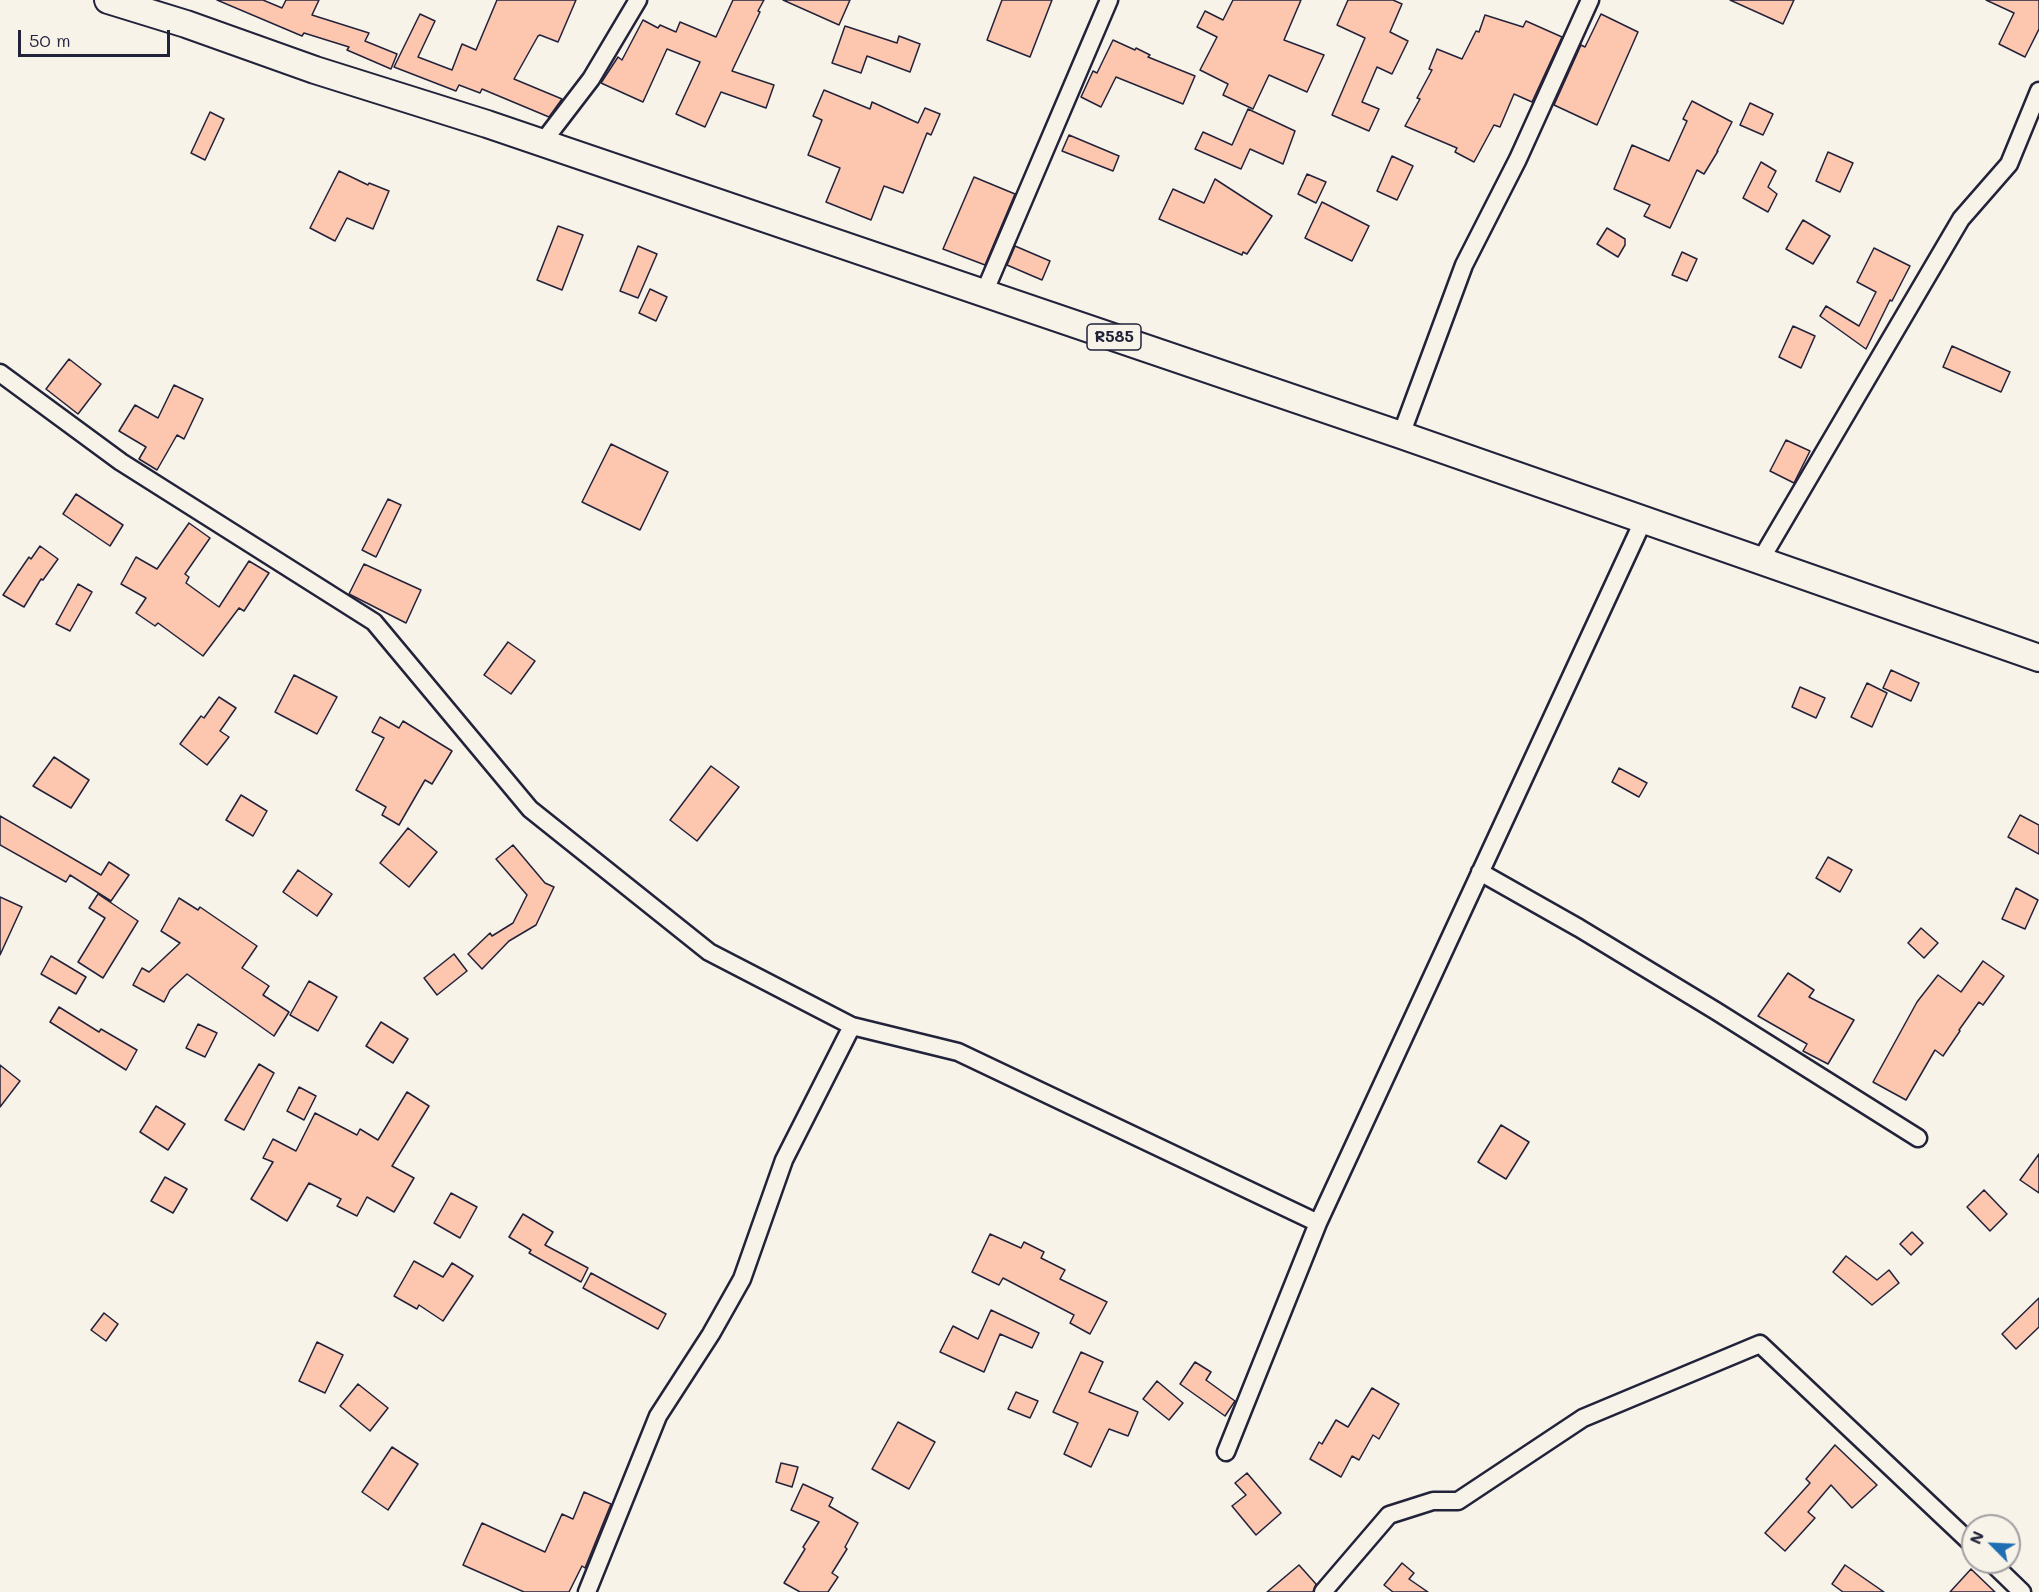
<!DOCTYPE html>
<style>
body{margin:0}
#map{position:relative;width:2039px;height:1592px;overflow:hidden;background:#f7f3e8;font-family:Mali,sans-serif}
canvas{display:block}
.north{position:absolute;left:1961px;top:1514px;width:60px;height:60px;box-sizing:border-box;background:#f7f3e8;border:2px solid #a29fa3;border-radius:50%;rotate:294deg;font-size:16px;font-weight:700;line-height:24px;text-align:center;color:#22223b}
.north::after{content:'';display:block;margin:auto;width:21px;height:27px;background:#1f6fb2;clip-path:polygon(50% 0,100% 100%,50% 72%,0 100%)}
.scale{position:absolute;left:18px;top:30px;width:152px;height:27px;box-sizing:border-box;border:3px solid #22223b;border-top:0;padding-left:8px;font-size:18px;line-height:21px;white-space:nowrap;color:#22223b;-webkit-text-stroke:4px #f7f3e8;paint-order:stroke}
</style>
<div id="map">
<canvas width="2039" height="1592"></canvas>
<div class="north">N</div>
<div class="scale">50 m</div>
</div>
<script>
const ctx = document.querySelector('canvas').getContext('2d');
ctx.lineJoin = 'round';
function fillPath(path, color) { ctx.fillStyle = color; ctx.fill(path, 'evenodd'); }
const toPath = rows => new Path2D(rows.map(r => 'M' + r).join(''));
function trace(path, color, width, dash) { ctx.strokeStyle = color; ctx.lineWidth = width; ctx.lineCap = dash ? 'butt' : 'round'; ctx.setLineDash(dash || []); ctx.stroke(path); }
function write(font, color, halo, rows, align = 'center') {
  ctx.font = font + ' Mali,sans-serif'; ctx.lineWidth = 4.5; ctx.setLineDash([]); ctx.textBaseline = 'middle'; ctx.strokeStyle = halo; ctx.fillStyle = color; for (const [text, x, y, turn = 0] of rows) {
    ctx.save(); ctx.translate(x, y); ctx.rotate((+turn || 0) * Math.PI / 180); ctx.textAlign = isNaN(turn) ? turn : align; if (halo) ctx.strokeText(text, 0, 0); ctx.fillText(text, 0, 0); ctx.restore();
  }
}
const building = toPath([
 [217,0,263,0,282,8,286,0,319,0,312,15,369,33,365,41,397,54,391,69,347,50,349,47,304,33,302,36,217,0],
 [497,0,576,0,558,42,540,35,538,36,514,79,562,99,549,117,482,89,480,93,459,85,456,91,394,67,420,14,435,21,418,57,452,70,462,44,476,50,497,0],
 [733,0,764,0,758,11,760,12,732,71,774,85,766,108,721,92,705,127,676,114,700,62,667,49,643,102,601,83,618,57,622,60,643,20,658,28,660,25,676,32,680,22,716,37,733,0],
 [783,0,850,0,839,25,783,0],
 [1002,0,1052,0,1030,57,987,40,1002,0],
 [1233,0,1301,0,1284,40,1324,55,1307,92,1269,75,1253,109,1223,95,1228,84,1200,70,1217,37,1197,27,1205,11,1223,20,1233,0],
 [1348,0,1393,0,1402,4,1390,32,1408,41,1392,74,1377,67,1362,102,1379,109,1369,131,1332,115,1365,38,1337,25,1348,0],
 [1730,0,1794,0,1783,24,1730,0],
 [1986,0,2039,0,2039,29,2025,57,1999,44,2014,13,1986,0],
 [1601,14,1638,32,1597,125,1554,105,1581,45,1585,47,1601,14],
 [1485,15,1523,27,1526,21,1562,37,1532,102,1514,94,1500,127,1494,125,1474,162,1455,152,1457,148,1405,126,1420,99,1417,98,1432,70,1429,69,1437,49,1462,59,1476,31,1479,32,1485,15],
 [845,26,897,43,899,36,920,44,910,72,867,56,861,73,832,63,845,26],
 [1113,40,1135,50,1136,48,1150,55,1148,57,1195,76,1183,104,1116,77,1101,107,1081,97,1093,71,1097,73,1113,40],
 [824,90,870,109,872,102,918,123,925,108,940,114,931,135,927,133,903,193,884,186,871,220,826,202,840,168,808,155,822,120,813,116,824,90],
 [1692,101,1732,122,1717,151,1718,151,1704,174,1697,170,1670,228,1644,216,1650,205,1614,189,1632,145,1669,161,1687,121,1683,119,1692,101],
 [1750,103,1773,114,1763,135,1740,125,1750,103],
 [1248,109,1295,131,1283,164,1250,149,1241,169,1195,149,1203,132,1232,145,1248,109],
 [210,112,224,119,205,160,191,153,210,112],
 [1069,135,1119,156,1113,171,1062,151,1069,135],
 [1828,152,1853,163,1840,192,1816,181,1828,152],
 [1392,156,1413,166,1397,200,1377,191,1392,156],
 [1761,162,1776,171,1768,187,1777,194,1768,212,1743,198,1761,162],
 [339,171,368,185,369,183,389,191,373,229,347,218,335,241,310,228,339,171],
 [1307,174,1326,182,1316,203,1298,194,1307,174],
 [974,177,1015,194,985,265,943,249,974,177],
 [1215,179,1272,216,1247,254,1243,252,1242,255,1159,219,1173,189,1204,203,1215,179],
 [1322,202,1369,226,1352,261,1305,238,1322,202],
 [1803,220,1830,236,1813,264,1786,249,1803,220],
 [558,226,583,235,562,290,537,280,558,226],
 [1607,228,1625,239,1625,245,1618,257,1597,244,1607,228],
 [638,246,657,254,638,298,620,291,638,246],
 [1015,246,1050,261,1042,280,1007,265,1015,246],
 [1874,248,1910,266,1892,301,1890,300,1866,349,1820,316,1826,306,1859,326,1876,292,1857,282,1874,248],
 [1682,252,1697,259,1687,281,1672,275,1682,252],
 [650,289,667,297,656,321,639,313,650,289],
 [1793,326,1815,336,1801,368,1779,357,1793,326],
 [1952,346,2010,372,2001,392,1943,367,1952,346],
 [69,359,101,384,78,414,46,389,69,359],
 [174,385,203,399,184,439,177,435,157,470,139,459,146,447,119,431,135,405,158,418,174,385],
 [1786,440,1810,451,1794,483,1770,471,1786,440],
 [611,444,668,472,640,530,582,502,611,444],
 [76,494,123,525,110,546,63,514,76,494],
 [388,499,401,505,376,557,362,550,388,499],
 [189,523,210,538,185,574,189,577,186,583,219,607,249,561,269,573,244,611,239,608,203,656,158,623,155,626,136,613,146,598,121,584,136,557,157,569,189,523],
 [40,546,58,559,43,580,41,579,24,607,3,595,29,557,31,559,40,546],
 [364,564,421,590,406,623,349,594,364,564],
 [78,584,92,592,70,631,56,624,78,584],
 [508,642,535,661,511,694,484,675,508,642],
 [1891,670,1919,683,1911,701,1883,688,1891,670],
 [294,675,337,697,317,734,275,712,294,675],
 [1867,683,1887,693,1872,727,1851,717,1867,683],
 [1800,687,1825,698,1816,718,1792,707,1800,687],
 [219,697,236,708,220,731,229,737,207,765,180,744,201,716,204,718,219,697],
 [380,717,399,728,403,721,452,751,432,784,425,780,399,825,382,815,386,807,356,790,384,738,372,732,380,717],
 [54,757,89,780,71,808,33,786,54,757],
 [711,766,739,787,697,841,670,820,711,766],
 [1619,768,1647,783,1639,797,1612,782,1619,768],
 [241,795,267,811,253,836,226,820,241,795],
 [2020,815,2039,825,2039,854,2008,837,2020,815],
 [0,816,101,875,109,862,129,875,111,901,70,875,66,882,0,845,0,816],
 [408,828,437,852,409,887,380,863,408,828],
 [513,845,545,883,554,887,536,925,509,941,482,969,468,954,490,933,492,936,513,923,527,895,496,859,513,845],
 [1828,857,1852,870,1840,892,1816,878,1828,857],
 [298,870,332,894,317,916,283,892,298,870],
 [2016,888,2038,900,2025,929,2002,919,2016,888],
 [98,894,138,921,103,978,78,962,105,918,89,908,98,894],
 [0,897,22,907,0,955,0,897],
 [179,898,198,910,200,907,257,946,242,968,269,986,263,995,289,1012,274,1036,187,974,170,990,164,1002,133,985,142,968,149,972,180,943,161,931,179,898],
 [1921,928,1938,943,1924,958,1908,943,1921,928],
 [454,954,467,971,437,995,424,978,454,954],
 [51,956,86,977,76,994,41,974,51,956],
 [1983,961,2004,976,1983,1005,1979,1002,1959,1030,1960,1031,1943,1056,1935,1050,1906,1100,1873,1082,1917,1002,1938,975,1961,992,1983,961],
 [1788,973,1814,990,1809,997,1854,1020,1828,1064,1803,1051,1807,1044,1758,1016,1788,973],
 [309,981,337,997,318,1031,290,1015,309,981],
 [59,1007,99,1032,101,1029,137,1050,126,1070,50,1022,59,1007],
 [381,1022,408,1039,393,1063,366,1046,381,1022],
 [198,1024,217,1033,205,1057,186,1048,198,1024],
 [259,1064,274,1073,244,1130,225,1120,259,1064],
 [0,1065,20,1081,0,1107,0,1065],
 [299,1087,316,1096,304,1120,287,1111,299,1087],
 [407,1092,429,1106,392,1166,414,1178,394,1212,367,1197,357,1216,337,1206,341,1199,309,1183,287,1221,251,1199,273,1162,263,1158,273,1139,296,1151,315,1113,357,1135,360,1129,378,1140,407,1092],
 [156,1106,185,1124,168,1150,140,1132,156,1106],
 [1501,1125,1529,1142,1506,1179,1478,1162,1501,1125],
 [2039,1154,2039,1193,2020,1180,2039,1154],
 [165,1177,187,1189,173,1213,151,1201,165,1177],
 [1984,1190,2007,1214,1990,1231,1967,1207,1984,1190],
 [451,1193,477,1207,460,1238,434,1223,451,1193],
 [523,1214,553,1232,545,1245,588,1268,581,1282,529,1253,531,1250,509,1237,523,1214],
 [1912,1232,1923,1243,1911,1255,1900,1244,1912,1232],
 [990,1234,1021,1248,1024,1242,1044,1252,1041,1258,1065,1270,1060,1279,1107,1302,1090,1334,1070,1323,1074,1315,1003,1278,999,1285,972,1272,990,1234],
 [1846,1256,1877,1280,1889,1270,1899,1283,1872,1305,1833,1272,1846,1256],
 [414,1261,443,1277,452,1263,473,1276,443,1321,419,1305,417,1309,394,1296,414,1261],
 [591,1273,666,1314,658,1329,583,1288,591,1273],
 [2039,1298,2039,1327,2016,1349,2002,1334,2039,1298],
 [991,1310,1039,1333,1032,1348,1000,1334,984,1372,940,1352,953,1326,978,1339,991,1310],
 [104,1313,118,1324,106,1341,91,1330,104,1313],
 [317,1342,343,1355,325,1393,299,1381,317,1342],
 [1081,1352,1103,1362,1089,1392,1138,1412,1128,1436,1109,1429,1091,1467,1064,1454,1078,1423,1053,1412,1081,1352],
 [1195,1362,1211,1372,1206,1380,1235,1401,1225,1416,1180,1384,1195,1362],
 [1157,1381,1183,1403,1169,1420,1143,1399,1157,1381],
 [358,1384,388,1408,370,1431,340,1406,358,1384],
 [1372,1388,1399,1404,1379,1439,1373,1435,1359,1460,1352,1456,1341,1477,1310,1459,1319,1442,1322,1444,1336,1420,1348,1427,1372,1388],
 [1016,1392,1038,1401,1030,1418,1008,1409,1016,1392],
 [898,1422,935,1442,909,1489,872,1469,898,1422],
 [1835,1445,1877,1485,1852,1508,1831,1485,1808,1512,1815,1518,1785,1551,1765,1533,1810,1483,1806,1479,1835,1445],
 [392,1447,418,1464,388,1510,362,1492,392,1447],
 [781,1463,798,1467,792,1487,776,1482,781,1463],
 [1247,1473,1281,1513,1256,1535,1232,1506,1246,1495,1235,1483,1247,1473],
 [803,1484,833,1498,829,1506,858,1523,845,1547,847,1549,832,1573,838,1577,828,1592,800,1592,784,1583,805,1549,803,1547,819,1522,791,1510,803,1484],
 [584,1492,611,1504,585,1568,582,1566,569,1592,524,1592,463,1565,482,1523,545,1552,562,1514,573,1519,584,1492],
 [1402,1563,1414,1573,1409,1579,1428,1592,1393,1592,1384,1585,1402,1563],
 [1299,1565,1316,1584,1313,1592,1267,1592,1299,1565],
 [1845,1565,1884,1592,1843,1592,1832,1584,1845,1565],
 [1971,1569,1995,1592,1950,1592,1971,1569]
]);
const minor = toPath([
 [542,143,591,79,638,0],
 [984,293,1109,0],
 [0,373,121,462,374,622,530,809,709,952,852,1026],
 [1401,435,1464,265,1518,159,1590,0],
 [1760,561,1961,219,2009,164,2039,91],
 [1480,872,1579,928,1716,1011,1918,1138],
 [1226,1452,1318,1223,1644,519],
 [1991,1562,2022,1592],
 [587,1592,658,1416,711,1334,742,1279,784,1160,852,1026,958,1052,1318,1223],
 [1323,1592,1389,1515,1433,1501,1458,1501,1583,1418,1760,1344,1973,1545]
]);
const primary = toPath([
 [108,0,186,24,315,70,487,124,1401,435,2039,658]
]);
const shields = [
 [1114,337,54]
];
const shieldNames = [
 ["R585",1114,337]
];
fillPath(building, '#fcc6af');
trace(building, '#22223b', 1.5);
trace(minor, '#22223b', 21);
trace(primary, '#22223b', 30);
trace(minor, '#f7f3e8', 16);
trace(primary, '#f7f3e8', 26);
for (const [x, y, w] of shields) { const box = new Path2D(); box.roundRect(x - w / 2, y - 13, w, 26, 4.5); ctx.fillStyle = '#f7f3e8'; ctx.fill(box); trace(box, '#22223b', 1.5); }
write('bold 16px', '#22223b', null, shieldNames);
</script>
